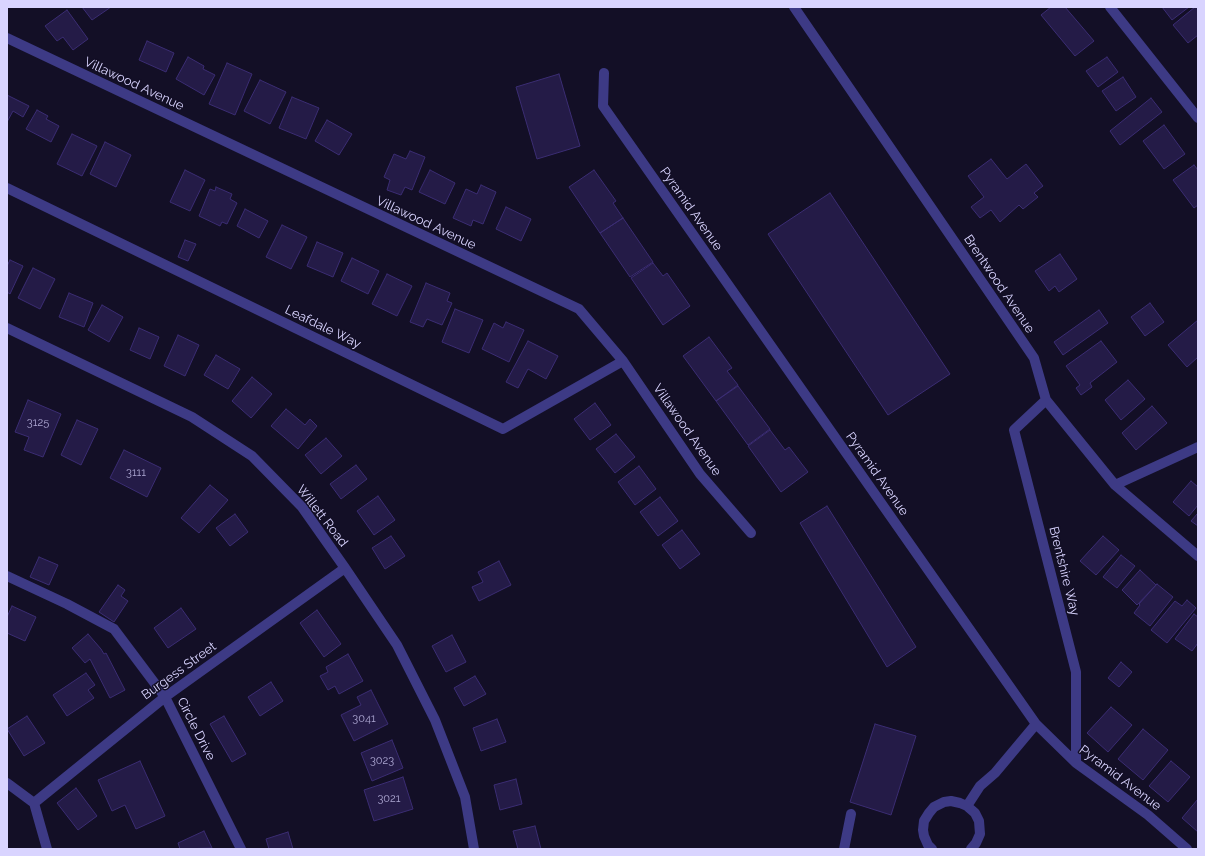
<!DOCTYPE html>
<style>
body{margin:0}
#map{position:relative;width:1205px;height:856px;overflow:hidden;background:#130f26;font-family:Raleway,sans-serif}
canvas{display:block}
.frame{position:absolute;inset:0;border:8px solid #d9d4ff;pointer-events:none}
</style>
<div id="map">
<canvas width="1205" height="856"></canvas>
<div class="frame"></div>
</div>
<script>
const ctx = document.querySelector('canvas').getContext('2d');
ctx.lineJoin = 'round';
function fillPath(path, color) { ctx.fillStyle = color; ctx.fill(path, 'evenodd'); }
const toPath = rows => new Path2D(rows.map(r => 'M' + r).join(''));
function trace(path, color, width, dash) { ctx.strokeStyle = color; ctx.lineWidth = width; ctx.lineCap = dash ? 'butt' : 'round'; ctx.setLineDash(dash || []); ctx.stroke(path); }
function write(font, color, halo, rows, align = 'center') {
  ctx.font = font + ' Raleway,sans-serif'; ctx.lineWidth = 3; ctx.setLineDash([]); ctx.textBaseline = 'middle'; ctx.strokeStyle = halo; ctx.fillStyle = color; for (const [text, x, y, turn = 0] of rows) {
    ctx.save(); ctx.translate(x, y); ctx.rotate((+turn || 0) * Math.PI / 180); ctx.textAlign = isNaN(turn) ? turn : align; if (halo) ctx.strokeText(text, 0, 0); ctx.fillText(text, 0, 0); ctx.restore();
  }
}
const building = toPath([
 [82,7,111,7,92,20,82,7],
 [1051,7,1065,7,1094,41,1075,56,1041,15,1051,7],
 [1162,7,1189,7,1172,20,1162,7],
 [1195,7,1198,7,1198,35,1188,43,1173,25,1195,7],
 [67,10,88,39,73,50,63,37,57,41,45,26,67,10],
 [147,41,174,53,166,72,139,60,147,41],
 [188,57,204,66,203,69,215,75,204,95,176,79,188,57],
 [1107,57,1118,72,1098,87,1086,71,1107,57],
 [227,63,252,74,235,115,209,104,227,63],
 [559,74,580,146,537,159,516,87,559,74],
 [1123,77,1136,97,1116,111,1102,91,1123,77],
 [260,80,286,92,270,124,244,111,260,80],
 [7,95,29,106,23,117,13,111,7,122,7,95],
 [292,97,319,108,306,139,279,128,292,97],
 [1151,98,1162,112,1120,145,1110,131,1151,98],
 [37,110,48,116,46,119,59,126,51,142,26,129,37,110],
 [327,120,352,134,339,155,315,141,327,120],
 [1164,125,1185,154,1164,169,1143,141,1164,125],
 [72,134,97,146,82,176,57,164,72,134],
 [105,142,131,155,116,187,90,174,105,142],
 [410,151,425,157,412,190,405,187,401,195,387,190,390,180,384,177,394,154,406,159,410,151],
 [991,159,1007,179,1026,164,1043,186,1034,193,1038,197,1023,209,1019,205,1000,222,991,210,980,218,971,207,984,197,968,176,991,159],
 [1194,165,1198,170,1198,205,1194,208,1173,180,1194,165],
 [185,170,205,180,190,211,170,202,185,170],
 [430,170,455,183,445,204,419,192,430,170],
 [594,170,616,201,613,203,623,218,600,233,569,187,594,170],
 [481,185,496,192,483,224,473,220,471,226,453,218,466,189,477,194,481,185],
 [216,187,232,194,230,199,237,203,227,224,222,222,220,226,199,216,210,189,215,191,216,187],
 [830,193,950,374,888,415,768,234,830,193],
 [506,207,531,219,521,241,496,229,506,207],
 [245,209,268,221,259,238,237,226,245,209],
 [623,218,653,262,630,277,600,233,623,218],
 [282,225,307,237,291,269,266,257,282,225],
 [185,240,196,244,188,261,178,257,185,240],
 [317,242,343,253,333,277,307,266,317,242],
 [1060,254,1077,279,1059,292,1055,286,1049,291,1035,271,1060,254],
 [352,258,379,271,368,294,341,281,352,258],
 [10,260,23,266,10,294,7,292,7,266,10,260],
 [653,263,663,276,667,273,690,306,663,325,631,278,653,263],
 [33,268,55,279,40,309,18,298,33,268],
 [387,274,412,286,397,316,372,304,387,274],
 [426,283,450,293,447,301,452,303,442,325,427,319,423,327,410,322,426,283],
 [69,293,93,303,84,327,59,317,69,293],
 [1150,303,1164,322,1145,336,1131,317,1150,303],
 [102,305,123,317,109,342,88,330,102,305],
 [455,309,483,320,469,353,442,342,455,309],
 [1099,310,1108,323,1063,355,1054,342,1099,310],
 [1198,320,1198,357,1187,367,1168,345,1198,320],
 [506,322,524,330,509,362,482,349,494,323,503,328,506,322],
 [139,328,159,337,150,359,130,350,139,328],
 [178,335,199,345,185,376,164,366,178,335],
 [709,337,732,368,727,371,738,385,716,401,683,356,709,337],
 [528,341,558,356,546,379,528,369,518,388,506,382,528,341],
 [1101,341,1117,362,1090,383,1092,387,1081,395,1076,388,1080,385,1066,366,1101,341],
 [216,355,240,369,228,389,204,375,216,355],
 [252,377,272,394,251,418,232,401,252,377],
 [1128,380,1145,399,1121,420,1105,400,1128,380],
 [738,386,770,429,748,445,716,401,738,386],
 [28,400,61,414,43,457,24,450,29,437,15,432,28,400],
 [595,403,611,425,590,440,574,419,595,403],
 [1152,406,1167,423,1136,450,1122,433,1152,406],
 [286,409,305,425,310,419,317,426,298,449,271,426,286,409],
 [77,420,98,429,81,465,61,455,77,420],
 [770,430,785,450,789,447,808,472,781,492,748,446,770,430],
 [616,434,635,457,615,473,596,449,616,434],
 [326,438,342,456,321,474,305,455,326,438],
 [124,450,161,468,147,497,110,478,124,450],
 [356,465,367,479,341,499,330,484,356,465],
 [639,466,656,489,635,505,618,482,639,466],
 [1191,481,1198,487,1198,505,1189,516,1173,502,1191,481],
 [210,485,228,500,199,533,181,518,210,485],
 [378,496,395,520,374,535,357,511,378,496],
 [660,497,678,521,658,536,640,512,660,497],
 [827,506,916,647,887,667,800,523,827,506],
 [1198,513,1198,526,1191,521,1198,513],
 [235,514,248,532,230,546,216,528,235,514],
 [682,530,700,554,680,569,662,545,682,530],
 [391,536,405,556,385,569,372,548,391,536],
 [1103,536,1119,550,1096,575,1080,561,1103,536],
 [1121,555,1135,566,1117,588,1103,577,1121,555],
 [39,557,58,565,49,585,30,577,39,557],
 [499,561,511,585,479,601,472,587,483,582,478,572,499,561],
 [1140,570,1156,585,1137,605,1122,590,1140,570],
 [1157,584,1173,597,1150,626,1134,613,1140,605,1139,604,1157,584],
 [118,585,125,590,121,596,128,601,114,622,99,612,118,585],
 [1187,600,1196,608,1167,643,1151,630,1175,601,1182,606,1187,600],
 [12,606,36,617,25,641,7,633,7,617,12,606],
 [181,608,196,629,168,648,154,628,181,608],
 [317,610,341,644,324,657,300,623,317,610],
 [1194,614,1198,617,1198,643,1192,651,1175,639,1194,614],
 [88,634,101,649,104,654,106,653,125,690,110,698,90,659,85,663,72,648,88,634],
 [452,635,466,662,446,672,432,646,452,635],
 [348,654,363,681,339,694,335,686,328,690,320,676,328,672,326,667,348,654],
 [1121,662,1132,672,1119,687,1108,678,1121,662],
 [86,673,95,685,88,690,94,698,67,716,53,695,86,673],
 [475,676,486,694,464,706,454,688,475,676],
 [271,682,283,701,260,716,248,697,271,682],
 [371,690,388,724,354,741,341,715,361,705,357,697,371,690],
 [1111,707,1132,725,1108,752,1087,733,1111,707],
 [27,716,45,743,24,756,7,729,27,716],
 [224,716,246,754,232,762,210,724,224,716],
 [497,719,506,742,481,751,473,728,497,719],
 [875,724,916,736,891,815,850,802,875,724],
 [1143,729,1168,750,1143,780,1118,759,1143,729],
 [392,740,403,768,372,781,361,753,392,740],
 [140,761,165,816,136,829,125,805,112,811,98,780,140,761],
 [1171,761,1190,777,1168,802,1149,786,1171,761],
 [403,777,413,809,374,821,364,790,403,777],
 [516,779,522,804,500,810,494,785,516,779],
 [76,788,97,816,78,830,57,803,76,788],
 [1198,799,1198,832,1182,818,1198,799],
 [535,826,541,849,518,849,513,831,535,826],
 [204,831,212,848,180,849,178,843,204,831],
 [288,832,293,849,269,849,266,839,288,832]
]);
const minor = toPath([
 [794,7,1034,358,1046,400,1115,485,1198,556],
 [1110,7,1198,118],
 [7,38,579,309,623,361,700,474,751,533],
 [604,73,603,106,1036,724,1076,763,1148,815,1187,849],
 [7,188,503,429,623,361],
 [7,328,192,417,252,456,302,507,345,568,397,645,435,720,465,797,474,849],
 [1046,400,1014,430,1076,672,1076,763],
 [1115,485,1198,447],
 [7,576,67,604,114,629,165,697,241,849],
 [7,783,34,803,47,849],
 [34,803,165,697,345,568],
 [967,806,980,786,995,773,1036,724],
 [844,849,851,814],
 [932,849,928,845,924,836,923,830,924,821,929,813,934,807,944,802,951,801,960,803,967,806,975,813,979,821,980,834,976,843,971,849]
]);
const numberNames = [
 ["3125",38,423],
 ["3111",136,473],
 ["3041",364,719],
 ["3023",382,761],
 ["3021",389,799]
];
const streetNames = [
 ["Villawood Avenue",134,84,25],
 ["Pyramid Avenue",691,209,55],
 ["Villawood Avenue",426,223,25],
 ["Brentwood Avenue",999,284,56],
 ["Leafdale Way",323,327,26],
 ["Villawood Avenue",687,430,55],
 ["Pyramid Avenue",877,474,55],
 ["Willett Road",322,516,52],
 ["Brentshire Way",1064,571,76],
 ["Burgess Street",179,671,-36],
 ["Circle Drive",196,729,63],
 ["Pyramid Avenue",1120,778,37]
];
fillPath(building, '#241b47');
trace(building, '#3b2d73', 1);
trace(minor, '#3d3a85', 10);
write('11px', '#aca6d1', null, numberNames);
write('13px', '#d9d4ff', '#130f26', streetNames);
</script>
